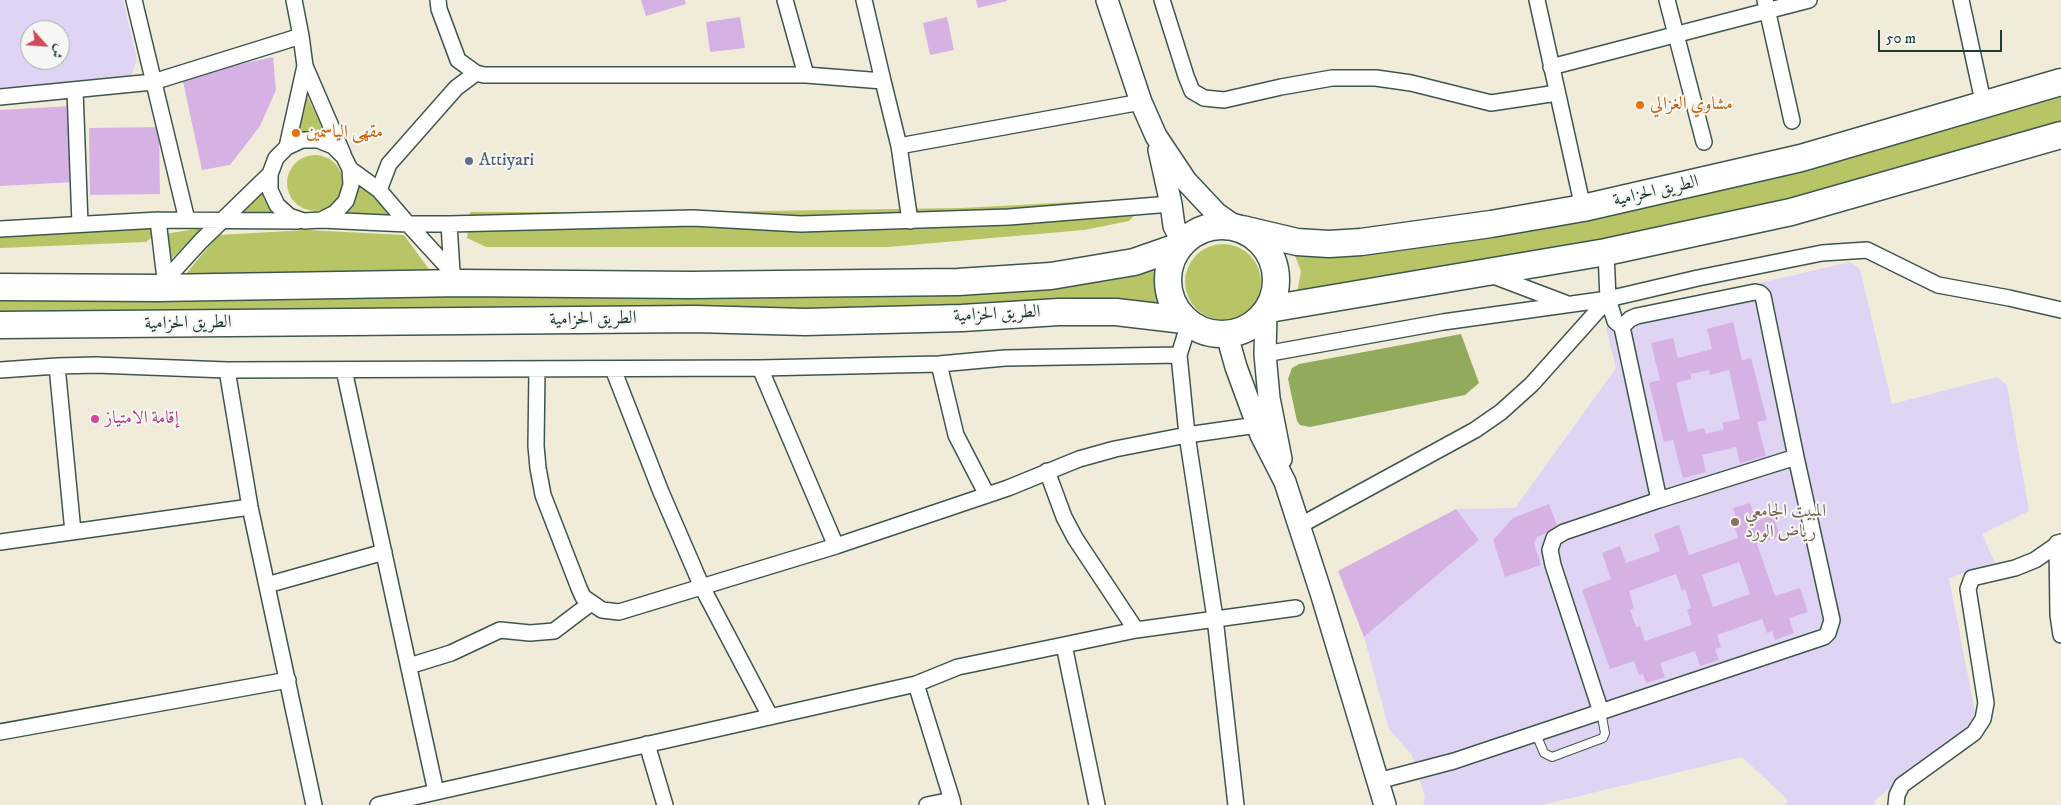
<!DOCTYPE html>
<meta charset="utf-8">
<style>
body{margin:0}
#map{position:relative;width:2061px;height:805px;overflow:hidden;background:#f1ecda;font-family:"IM FELL DW Pica",Amiri,serif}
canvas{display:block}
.north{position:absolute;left:20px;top:20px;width:50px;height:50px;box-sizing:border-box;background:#f6f6f2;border:1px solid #a0aca6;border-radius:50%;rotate:116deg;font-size:14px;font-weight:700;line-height:20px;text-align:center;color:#1f3d34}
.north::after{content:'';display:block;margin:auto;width:18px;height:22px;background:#d1495b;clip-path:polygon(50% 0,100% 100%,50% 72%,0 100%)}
.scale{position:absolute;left:1878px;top:30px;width:124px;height:22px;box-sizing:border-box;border:2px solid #1f3d34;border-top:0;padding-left:6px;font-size:15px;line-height:18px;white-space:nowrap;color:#1f3d34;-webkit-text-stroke:4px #f6f6f2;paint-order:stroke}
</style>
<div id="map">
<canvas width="2061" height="805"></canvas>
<div class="north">ش</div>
<div class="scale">50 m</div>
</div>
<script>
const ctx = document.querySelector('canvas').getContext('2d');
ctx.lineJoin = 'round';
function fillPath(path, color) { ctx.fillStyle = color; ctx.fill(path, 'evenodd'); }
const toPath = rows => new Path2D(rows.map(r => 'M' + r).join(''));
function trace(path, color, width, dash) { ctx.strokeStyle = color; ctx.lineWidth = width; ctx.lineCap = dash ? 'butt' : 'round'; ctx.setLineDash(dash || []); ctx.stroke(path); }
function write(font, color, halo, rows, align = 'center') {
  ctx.font = font + ' "IM FELL DW Pica",Amiri,serif'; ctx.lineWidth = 4; ctx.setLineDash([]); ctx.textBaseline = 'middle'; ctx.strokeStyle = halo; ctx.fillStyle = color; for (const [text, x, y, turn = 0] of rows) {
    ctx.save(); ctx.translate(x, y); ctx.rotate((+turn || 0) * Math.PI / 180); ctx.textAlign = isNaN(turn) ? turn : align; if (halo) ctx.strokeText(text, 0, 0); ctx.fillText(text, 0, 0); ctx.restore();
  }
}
const built = toPath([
 [0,0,123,0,137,59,131,76,121,80,0,88],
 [30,30,60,30,60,60,30,60],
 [1850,262,1860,269,1892,404,1997,377,2007,385,2029,511,1982,534,1995,563,1949,578,1975,712,1968,727,1874,801,1875,805,1785,805,1788,800,1742,757,1542,805,1423,805,1425,797,1412,755,1389,729,1364,637,1478,541,1456,509,1515,508,1616,368,1606,328,1626,314]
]);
const green = toPath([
 [302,85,329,142,299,140],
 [2061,93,2061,124,1843,186,1735,212,1599,241,1406,274,1296,299,1301,271,1293,251,1326,251],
 '287 183a28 28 0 1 1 56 0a28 28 0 1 1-56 0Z',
 [351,179,370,194,393,216,341,212],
 [262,181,264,199,277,216,219,216],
 [1151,198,1129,221,1084,230,888,247,486,247,467,238,470,212,697,212,961,208],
 [161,217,161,231,146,242,0,248,0,221],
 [203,228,168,262,164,234],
 [306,230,404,235,431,272,186,274,218,235],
 '1185 282a38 38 0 1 1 76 0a38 38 0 1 1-76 0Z',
 [1153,267,1160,307,892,309,693,307,0,313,0,298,1011,288,1099,281]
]);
const forest = toPath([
 [1461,334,1479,383,1465,395,1310,427,1300,425,1297,421,1288,379,1292,368,1299,364]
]);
const building = toPath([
 [641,0,685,0,686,4,646,16],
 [976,0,1007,0,1007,1,978,8],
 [740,17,745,48,710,52,706,22],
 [947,17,954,50,930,55,923,23],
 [273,57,276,90,260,126,230,165,202,170,182,77],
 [71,106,75,182,0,186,0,110],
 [159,127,160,194,90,195,89,128],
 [1733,322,1742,360,1751,358,1767,420,1757,422,1766,456,1740,463,1736,447,1702,455,1706,472,1683,478,1673,440,1664,442,1649,383,1660,380,1651,343,1673,338,1678,358,1712,349,1707,329],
 [1709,370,1710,375,1729,370,1740,419,1722,423,1724,429,1706,434,1704,428,1688,432,1676,383,1691,379,1691,374],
 [1750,503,1756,521,1773,515,1780,536,1757,544,1775,596,1800,588,1808,612,1789,618,1794,633,1775,640,1772,631,1767,633,1762,619,1717,635,1721,647,1715,649,1719,660,1700,666,1695,651,1660,663,1665,677,1646,683,1643,674,1639,675,1634,661,1610,669,1582,590,1611,579,1602,553,1620,546,1626,563,1660,551,1654,534,1679,525,1689,555,1738,538,1732,518,1736,517,1733,508],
 [1739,562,1750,594,1713,607,1702,575],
 [1676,574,1682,591,1685,589,1691,608,1687,610,1692,625,1645,641,1640,626,1636,627,1630,610,1634,608,1629,591],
 [1549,504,1558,528,1537,537,1534,543,1541,565,1505,577,1493,540,1513,518],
 [1456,509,1479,540,1364,637,1338,571]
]);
const lane = toPath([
 [1536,734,1544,753,1552,757,1603,738,1605,733,1601,712]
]);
const street = toPath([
 [134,0,187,220],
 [294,0,301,36,305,66,343,154],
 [438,0,439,9,458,60,476,73,484,75,806,75,883,81,899,146,910,221],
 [785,0,806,75],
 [864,0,883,81],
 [1162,0,1186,76,1192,91,1204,98,1224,100,1281,87,1332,78,1376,78,1411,83,1491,103,1557,93],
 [1537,0,1583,208],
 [1667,0,1704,142],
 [1765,0,1792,121],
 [1961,0,1984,106],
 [1551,67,1809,0],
 [75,90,80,224],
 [0,97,153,82,301,36],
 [899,146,1141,102],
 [287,147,305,66],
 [350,169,351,185,346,201,335,213,321,220,304,221,289,216,277,205,270,190,270,174,276,158,287,147,302,140,318,140,333,146,344,157,350,169,379,190,408,224,462,283],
 [379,190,389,164,456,88,476,73],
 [158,220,165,279],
 [321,220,408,224,449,224,693,218,801,224,1009,217,1171,204],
 [449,224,452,272],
 [0,229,158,220,298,221],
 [1606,252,1608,299,1615,321,1622,327,1659,500,1796,457],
 [1491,275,1565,303],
 [158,288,201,241,270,174],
 [1189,323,1179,355,1187,435,1215,618,1236,805],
 [1265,354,1443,322,1608,299,1698,278,1822,253,1867,250,1938,285,2009,298,2061,310],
 [939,364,956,435,987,495],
 [57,366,73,532],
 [760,368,836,546],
 [537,369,536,446,538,468,543,495,579,588,583,597,602,610,619,612,836,546,1008,488,1079,459,1115,449,1187,435,1257,425],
 [613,369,661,492,702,587,770,716],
 [0,370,57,366,96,365,227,370,760,368,939,364,1005,358,1179,355],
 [227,370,250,507,314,805],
 [344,370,436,792],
 [1047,471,1064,517,1075,538,1136,630],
 [1299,526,1475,430,1501,412,1532,384,1608,299],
 [0,542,250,507],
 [2057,543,2058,615,2061,635],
 [267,585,384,552],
 [1064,645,1097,805],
 [409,666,451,653,500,630,530,633,554,631,591,603],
 [916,684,958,667,1064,645,1136,630,1296,608],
 [1601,712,1553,565,1550,550,1554,538,1564,532,1659,500],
 [0,732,288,680],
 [647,744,665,805],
 [1378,781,1454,761,1824,637,1828,633,1832,620,1796,457,1763,296,1760,293,1755,292,1637,316,1630,319,1622,327],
 [378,805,916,684,952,800],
 [927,805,952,800,953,805],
 [1896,805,1897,795,1902,785,1974,733,1983,719,1986,703,1968,589,1972,578,2015,568,2035,560,2061,542]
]);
const secondary = toPath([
 [1107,0,1141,102,1156,136,1186,181,1216,213,1236,227],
 [1159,150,1171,204,1174,226,1183,243],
 [1266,314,1265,354,1269,398,1281,459],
 [1227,335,1236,367,1261,435,1285,482,1322,596,1385,805]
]);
const highway = toPath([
 '1168 280a54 54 0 1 1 108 0a54 54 0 1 1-108 0Z',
 [1242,229,1297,242,1329,244,1361,242,1491,224,1583,208,1801,158,2061,82],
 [0,287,158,288,462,283,690,285,958,282,1051,276,1134,262,1180,246],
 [1269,309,1606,252,1791,212,2061,135],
 [0,325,695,319,805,322,962,318,1059,312,1116,312,1184,320]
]);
const markers = [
 [1640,105,5,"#e8710a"],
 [296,133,5,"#e8710a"],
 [469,161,5,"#5c6f8a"],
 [95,419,5,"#d1479c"],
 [1735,522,5,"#8d6e63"]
];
const foodNames = [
 ["مشاوي الغزالي",1650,105],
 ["مقهى الياسمين",306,133]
];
const serviceNames = [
 ["Attiyari",479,161]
];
const streetNames = [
 ["الطريق الحزامية",1656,192,-13],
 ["الطريق الحزامية",997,315,-3],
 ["الطريق الحزامية",593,320,-1],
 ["الطريق الحزامية",188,324,-1]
];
const hotelNames = [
 ["إقامة الامتياز",105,419]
];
const educationNames = [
 ["المبيت الجامعي",1745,512],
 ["رياض الورد",1745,533]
];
fillPath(built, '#e0d4f4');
fillPath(green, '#b8c567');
fillPath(forest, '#92aa5c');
fillPath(building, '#d6b2e4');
trace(lane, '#3e574d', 10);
trace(street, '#3e574d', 18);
trace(secondary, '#3e574d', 24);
trace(highway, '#3e574d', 29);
trace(lane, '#fff', 8);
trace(street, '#fff', 15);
trace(secondary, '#fff', 21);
trace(highway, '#fff', 26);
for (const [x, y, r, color] of markers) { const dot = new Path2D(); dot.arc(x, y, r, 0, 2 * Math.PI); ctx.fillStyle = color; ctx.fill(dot); trace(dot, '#f6f6f2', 2); }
write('18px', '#c56008', '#f6f6f2', foodNames, 'left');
write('18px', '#4e5e75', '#f6f6f2', serviceNames, 'left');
write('18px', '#1f3d34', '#f6f6f2', streetNames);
write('18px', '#b23c85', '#f6f6f2', hotelNames, 'left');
write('18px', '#785e54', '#f6f6f2', educationNames, 'left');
</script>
